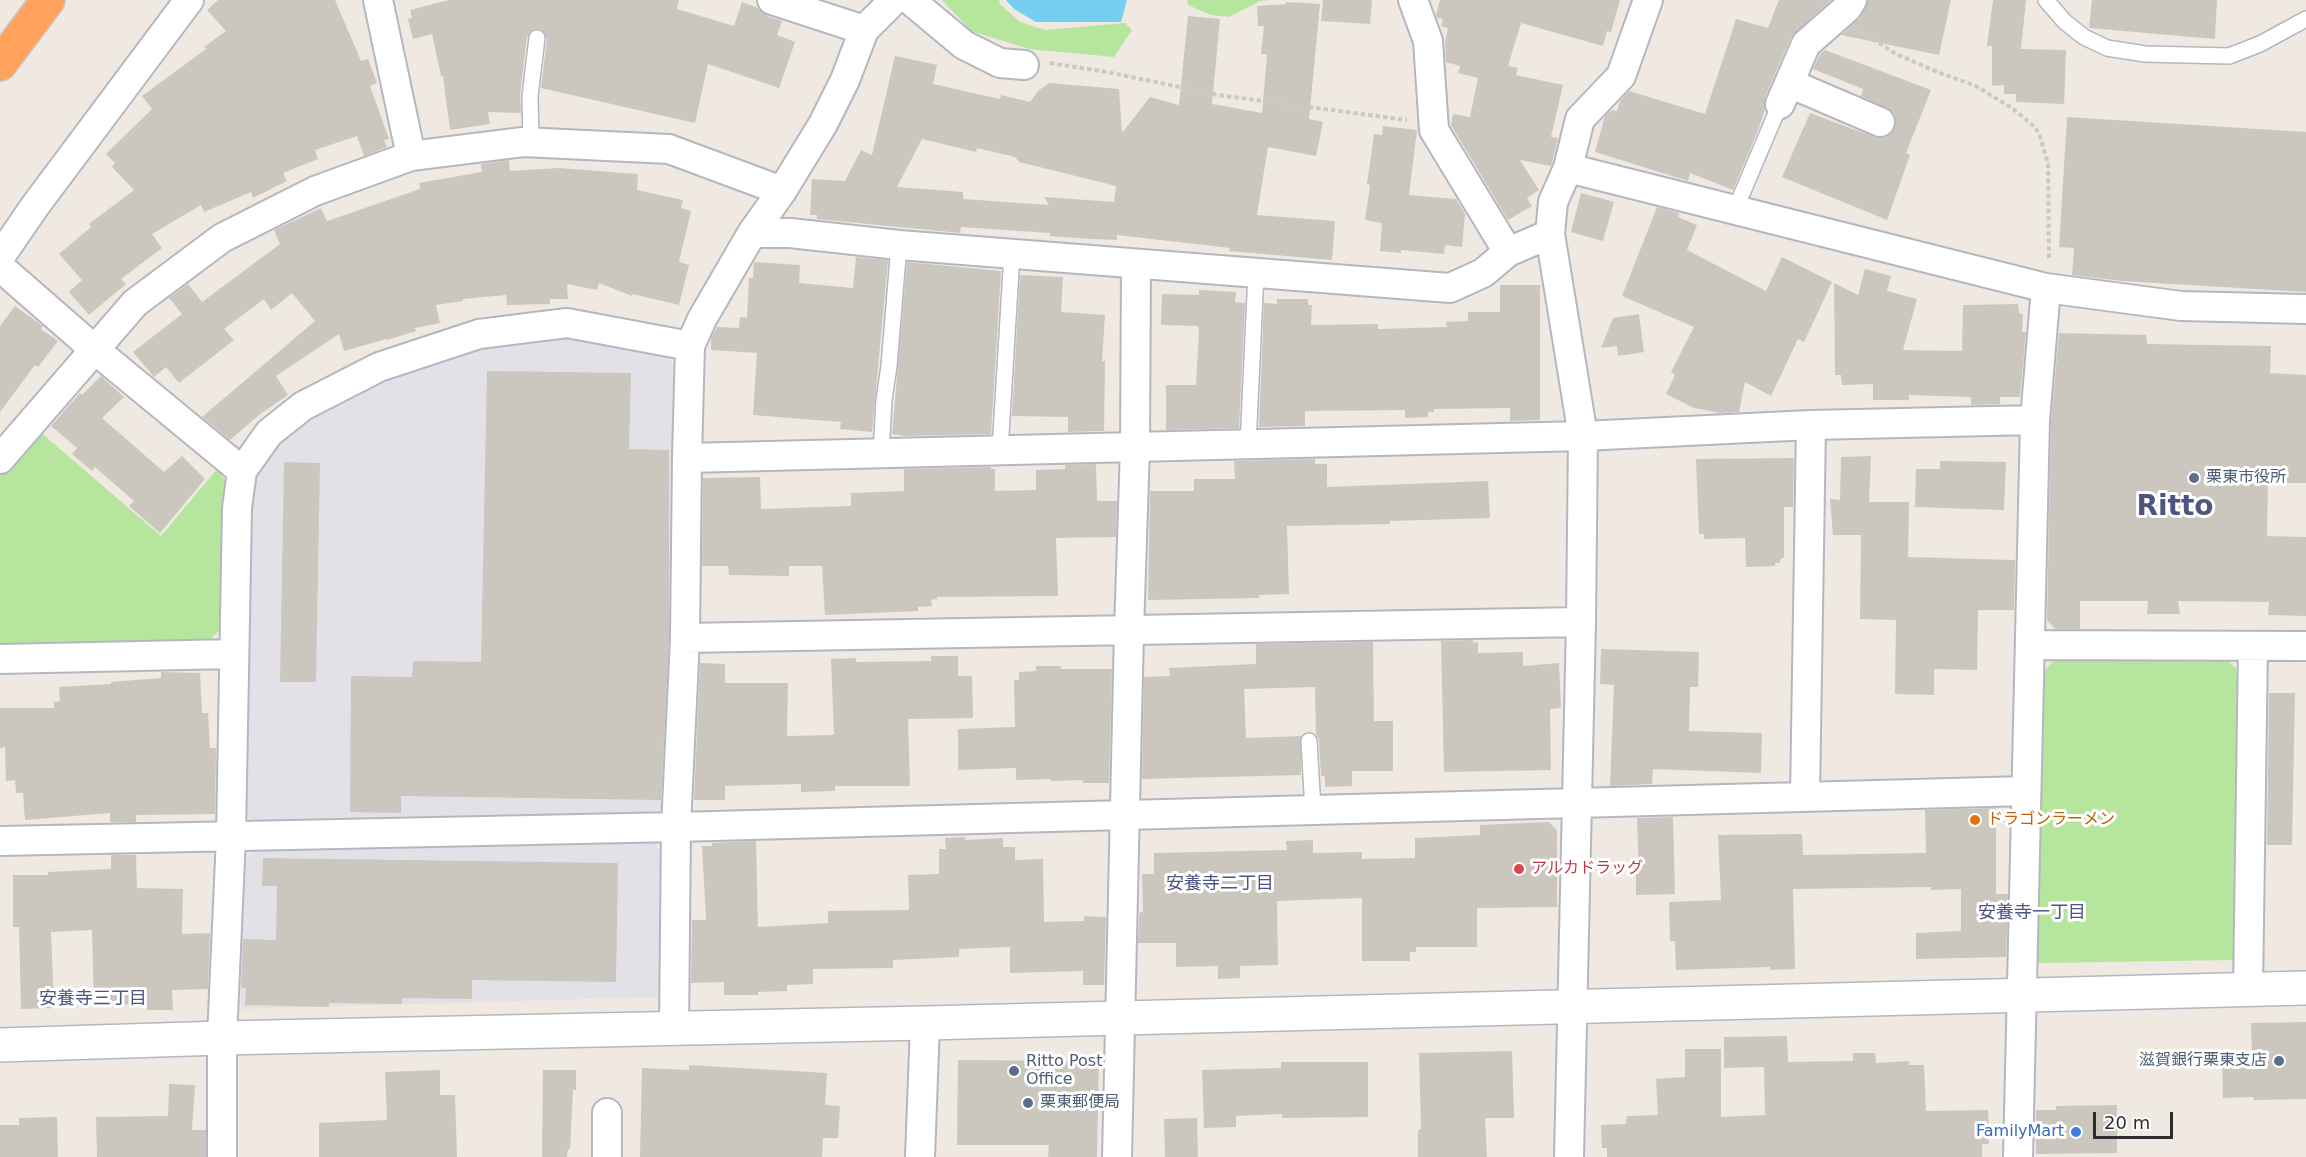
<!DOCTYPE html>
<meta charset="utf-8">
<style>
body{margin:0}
#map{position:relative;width:2306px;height:1157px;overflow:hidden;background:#efe9e1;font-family:"DejaVu Sans",sans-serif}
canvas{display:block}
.scale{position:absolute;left:2093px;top:1112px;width:80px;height:27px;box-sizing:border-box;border:3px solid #2e2e2e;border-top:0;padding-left:8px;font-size:18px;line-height:21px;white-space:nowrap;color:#2e2e2e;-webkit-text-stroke:4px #fff;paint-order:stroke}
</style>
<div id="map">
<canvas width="2306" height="1157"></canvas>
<div class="scale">20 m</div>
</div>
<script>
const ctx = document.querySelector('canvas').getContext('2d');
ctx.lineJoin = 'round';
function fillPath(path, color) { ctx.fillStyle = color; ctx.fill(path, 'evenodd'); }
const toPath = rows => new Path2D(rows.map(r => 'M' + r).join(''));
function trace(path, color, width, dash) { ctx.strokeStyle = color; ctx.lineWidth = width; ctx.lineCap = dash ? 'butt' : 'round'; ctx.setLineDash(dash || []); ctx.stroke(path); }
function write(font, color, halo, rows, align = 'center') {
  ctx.font = font + ' "DejaVu Sans","Noto Sans JP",sans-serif'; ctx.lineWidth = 6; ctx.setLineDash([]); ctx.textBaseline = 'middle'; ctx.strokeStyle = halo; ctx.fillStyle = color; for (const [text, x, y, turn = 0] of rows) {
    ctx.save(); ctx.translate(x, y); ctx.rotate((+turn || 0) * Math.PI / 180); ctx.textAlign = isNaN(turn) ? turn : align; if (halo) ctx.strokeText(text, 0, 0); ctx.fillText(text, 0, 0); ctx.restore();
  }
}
const industrial = toPath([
 [552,337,582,338,664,352,676,368,670,800,654,815,256,824,242,811,252,488,262,462,296,425,424,357],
 [650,840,662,852,658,997,241,1009,242,862,257,848]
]);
const green = toPath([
 [942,0,999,0,1000,4,1020,22,1045,30,1125,23,1132,30,1114,57,1029,49,971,31],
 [1187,0,1270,0,1260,1,1229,17,1211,15,1188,5],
 [38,430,161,536,218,468,228,487,222,627,208,642,0,647,0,475],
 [2055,659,2226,659,2240,672,2235,960,2037,963,2040,675]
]);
const water = toPath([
 [1006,0,1127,0,1121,22,1036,22,1014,9]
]);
const building = toPath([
 [218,0,335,0,361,61,368,59,377,83,370,86,389,139,384,140,387,147,364,156,357,136,315,150,318,159,283,173,287,181,253,198,251,192,204,212,201,205,152,234,162,248,121,279,126,284,89,315,69,292,82,280,59,254,91,227,89,224,134,190,112,167,115,163,106,154,152,109,142,96,206,49,204,47,226,31,207,10],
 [449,0,679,0,677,9,734,26,742,2,758,8,767,16,782,21,777,35,795,42,779,88,708,64,695,123,541,88,547,39,542,30,534,29,527,37,520,95,521,113,488,112,490,124,450,130,443,76,441,76,432,34,413,39,408,19,412,18,410,10],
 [1323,0,1372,0,1370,24,1321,21],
 [1440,0,1620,0,1611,32,1607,31,1603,46,1521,23,1508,66,1518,68,1516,75,1563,85,1551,137,1558,138,1552,163,1551,166,1520,160,1539,190,1527,198,1532,206,1508,220,1451,125,1453,114,1470,117,1478,78,1458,73,1460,66,1446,62,1445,42,1448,28,1441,26,1443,19,1437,18,1436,15],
 [1779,0,1831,0,1791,37,1765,97,1765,109,1759,128,1733,190,1690,173,1688,181,1595,152,1605,116,1612,110,1617,111,1620,101,1629,91,1705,114,1736,19,1768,28],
 [1868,0,1951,0,1939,55,1841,35,1861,17],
 [1993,0,2026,0,2021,49,2066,50,2064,104,2016,102,2016,94,2004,94,2004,85,1992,86,1992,46,1987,46],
 [2092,0,2217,0,2215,39,2089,28],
 [1286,2,1320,4,1309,119,1323,122,1316,156,1268,147,1257,215,1335,221,1332,260,1229,251,1230,248,1117,235,1117,240,1092,239,1050,236,1050,233,961,227,960,233,817,219,817,215,810,215,812,179,845,181,861,150,872,155,895,56,937,65,933,84,1000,99,1001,95,1030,102,1038,91,1049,83,1119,89,1122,133,1150,97,1179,105,1188,16,1220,19,1212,104,1262,113,1267,54,1261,54,1264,26,1258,26,1257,6,1286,4],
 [922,139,976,152,977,148,1015,157,1019,162,1116,186,1114,202,1044,197,1049,205,963,199,963,192,897,187],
 [1825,50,1931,90,1906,153,1910,155,1887,220,1782,177,1810,113,1874,137,1883,138,1889,135,1895,128,1896,119,1893,112,1861,96,1863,89,1813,69,1820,54],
 [2067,117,2306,132,2306,292,2122,281,2072,275,2074,248,2059,247],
 [1383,126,1417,130,1409,195,1456,199,1465,214,1462,247,1445,245,1444,254,1401,250,1401,253,1380,251,1382,223,1365,220,1370,185,1367,184,1374,134,1382,135],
 [509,160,510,171,558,168,638,174,637,190,683,200,681,208,691,211,679,262,689,265,679,305,633,294,632,296,599,283,597,290,567,284,568,299,550,299,550,304,507,305,506,295,463,299,463,301,436,305,440,323,415,328,416,331,387,340,386,339,344,351,339,334,276,376,288,395,259,415,230,440,202,417,315,321,292,293,271,310,264,299,224,329,234,340,179,383,166,367,154,377,133,352,182,314,169,298,188,284,202,302,280,244,274,230,321,208,327,221,420,189,419,183,482,172,481,164],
 [1581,193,1614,202,1603,241,1571,232],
 [1657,207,1679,213,1678,217,1697,225,1687,250,1766,291,1782,257,1832,282,1804,342,1798,339,1771,396,1745,382,1739,412,1720,413,1694,408,1666,394,1675,375,1671,372,1694,327,1622,296],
 [856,257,888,260,872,432,840,429,841,422,753,415,757,353,711,350,711,338,717,327,739,328,740,317,747,318,749,278,753,278,754,262,800,265,799,283,853,288],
 [907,262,1001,271,991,434,904,436,892,434],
 [1865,269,1891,276,1887,291,1917,299,1903,350,1962,351,1963,305,2018,304,2019,313,2023,314,2022,332,2026,332,2020,397,2000,397,2000,404,1971,405,1971,397,1909,395,1909,400,1873,400,1873,384,1842,385,1841,375,1835,375,1834,283,1858,295],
 [1020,275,1063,277,1061,312,1105,315,1102,361,1105,361,1104,431,1068,432,1068,417,1012,416],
 [1500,285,1540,285,1540,420,1510,421,1510,408,1434,409,1434,412,1428,412,1428,417,1405,418,1405,410,1305,411,1305,426,1259,427,1264,303,1277,304,1277,299,1308,299,1308,305,1312,305,1311,325,1378,324,1378,329,1447,327,1446,322,1468,321,1468,312,1500,312],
 [1199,290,1236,292,1235,302,1245,303,1239,428,1166,430,1166,385,1196,385,1199,330,1198,326,1161,325,1162,294,1199,295],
 [15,306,43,326,41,329,58,341,38,367,35,365,0,412,0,326],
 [1639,314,1644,352,1618,356,1617,346,1601,348,1613,318],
 [2059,333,2146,335,2147,344,2271,346,2270,373,2306,375,2306,483,2268,483,2267,536,2306,537,2306,616,2268,615,2269,602,2178,601,2180,614,2147,614,2148,601,2080,601,2080,629,2055,629,2047,620,2051,421],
 [487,371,631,373,629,449,669,450,669,638,661,800,401,796,401,813,350,812,351,676,412,677,413,661,481,662],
 [101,376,124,397,102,418,164,472,182,456,205,479,160,533,129,506,134,501,95,467,92,471,72,454,77,448,51,426,80,393,82,395],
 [1871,456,1869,502,1909,502,1908,557,2015,560,2014,610,1978,610,1977,670,1934,669,1934,695,1895,694,1896,620,1860,619,1861,535,1833,535,1830,499,1840,500,1841,457],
 [1794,458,1793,507,1784,507,1784,558,1781,558,1780,563,1775,563,1775,566,1746,567,1745,538,1704,539,1704,534,1699,534,1696,459],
 [1315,459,1315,464,1327,464,1327,487,1488,481,1490,518,1390,521,1390,524,1287,526,1289,594,1259,595,1259,598,1148,600,1150,491,1194,491,1194,479,1235,479,1234,461],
 [1940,461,2006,462,2004,510,1915,507,1916,469,1940,469],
 [284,462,320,463,316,682,280,682],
 [1096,464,1097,501,1117,501,1116,537,1056,538,1058,596,937,597,937,599,931,600,932,606,918,607,918,611,825,615,822,566,789,566,789,576,729,575,728,566,702,566,703,478,760,477,761,509,851,506,851,493,904,491,904,469,991,467,991,469,995,469,995,491,1036,490,1036,470,1065,469,1065,465],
 [1473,640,1473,643,1478,642,1478,653,1523,652,1523,666,1559,663,1561,708,1550,709,1551,770,1444,772,1441,641],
 [1373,642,1374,721,1393,721,1393,771,1352,771,1352,786,1325,787,1325,776,1321,776,1319,740,1316,734,1315,687,1244,689,1246,738,1301,736,1301,775,1142,779,1144,677,1170,676,1169,668,1256,664,1256,644],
 [1601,649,1699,652,1698,687,1690,687,1689,731,1762,733,1761,773,1653,769,1652,784,1610,786,1614,685,1600,684],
 [931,656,958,656,958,676,972,676,973,718,908,719,910,786,835,786,835,791,801,792,801,784,725,786,725,800,694,800,700,663,725,664,725,683,788,683,787,736,834,735,831,659,856,658,856,662,931,661],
 [1036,666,1061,666,1061,669,1112,669,1109,783,1083,783,1083,780,1051,781,1051,779,1016,780,1016,768,958,770,958,729,1015,727,1014,680,1019,680,1019,672,1036,671],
 [161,672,200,673,202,713,208,713,210,748,216,748,215,814,136,815,136,822,110,822,110,813,25,820,23,793,16,793,15,780,6,781,5,747,0,748,0,708,54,708,54,702,60,701,59,687,111,684,111,682,161,678],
 [2269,693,2295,693,2292,845,2267,845],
 [1996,808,1996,894,2008,894,2006,957,1916,959,1916,933,1961,931,1961,889,1931,890,1931,887,1793,889,1795,969,1770,970,1770,967,1676,970,1675,941,1670,941,1669,902,1721,900,1718,835,1802,834,1803,855,1926,853,1925,810],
 [1673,817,1675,894,1636,895,1636,874,1639,874,1637,818],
 [1549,822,1557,830,1557,907,1477,908,1477,947,1416,947,1416,952,1410,952,1410,961,1362,961,1362,898,1277,901,1278,965,1240,966,1240,978,1218,979,1218,966,1176,967,1176,943,1138,943,1139,917,1140,912,1143,912,1142,874,1154,874,1154,853,1287,850,1286,841,1313,840,1313,853,1362,852,1362,859,1415,858,1415,838,1480,835,1480,825],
 [965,837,965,840,1003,838,1003,847,1015,847,1015,860,1043,859,1044,922,1084,921,1084,916,1106,917,1104,985,1083,985,1083,971,1010,973,1010,947,959,949,959,957,893,960,893,968,813,969,813,984,787,985,787,991,758,992,758,995,724,995,724,982,691,983,692,920,706,920,702,846,712,846,712,843,756,841,758,927,828,923,828,911,909,910,908,875,939,874,939,849,946,849,945,838],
 [111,855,136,855,137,888,183,889,182,934,210,933,208,989,172,990,173,1010,147,1010,147,1004,94,1005,92,930,51,932,54,1008,21,1009,19,927,13,927,13,875,48,875,48,872,111,869],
 [263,858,618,863,616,982,472,980,472,999,402,998,402,1004,329,1003,329,1007,245,1005,246,988,241,988,243,939,276,940,277,886,262,886],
 [2306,1022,2306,1099,2254,1100,2253,1097,2223,1098,2222,1058,2252,1057,2251,1023],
 [1787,1036,1788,1062,1853,1061,1853,1053,1875,1053,1876,1063,1909,1061,1909,1065,1924,1065,1926,1111,1988,1110,1989,1144,1982,1144,1982,1157,1607,1157,1607,1148,1602,1148,1601,1125,1626,1124,1627,1116,1658,1115,1656,1079,1685,1077,1685,1049,1721,1049,1721,1117,1765,1115,1764,1067,1724,1068,1724,1037],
 [1512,1051,1514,1118,1485,1118,1487,1157,1418,1157,1418,1130,1421,1129,1419,1053],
 [958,1060,1099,1061,1097,1157,1048,1157,1049,1145,957,1145],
 [1281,1062,1368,1062,1368,1117,1282,1118,1282,1114,1236,1116,1236,1127,1204,1128,1202,1070,1281,1068],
 [689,1065,827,1073,825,1105,840,1106,838,1138,823,1138,822,1157,640,1157,642,1068,689,1070],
 [440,1070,440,1095,455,1095,457,1157,319,1157,319,1123,387,1120,385,1072],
 [543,1070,576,1070,576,1090,573,1090,570,1149,568,1149,567,1157,542,1157],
 [169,1084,195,1085,192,1130,206,1130,206,1157,97,1157,96,1117,168,1116],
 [2117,1105,2117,1153,2036,1154,2036,1110,2056,1110,2056,1106],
 [57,1117,58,1157,0,1157,0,1125,19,1125,19,1118],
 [1197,1118,1198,1157,1165,1157,1164,1119]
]);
const path = toPath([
 [1860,31,1896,54,1940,73,1974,85,2012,108,2035,127,2040,136,2048,164,2049,261],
 [1050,63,1107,72,1218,95,1407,120]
]);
const lane = toPath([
 [2046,0,2065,22,2084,37,2107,48,2145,54,2229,56,2260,44,2306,19],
 [531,142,530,96,537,38],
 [1735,210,1780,104],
 [1248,446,1256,273],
 [1000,450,1012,254],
 [881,453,884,400,889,366,899,245],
 [1309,741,1313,810]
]);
const street = toPath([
 [378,0,411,156],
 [910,0,964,45,1000,63,1024,65],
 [1413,0,1428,41,1434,130,1508,252],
 [864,30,894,0],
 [1789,83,1880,122],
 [1780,104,1806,44,1847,8,1852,0],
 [1568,168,2046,288,2181,306,2306,309],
 [752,233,790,233,899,245,1450,288,1483,273,1508,252,1550,234],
 [0,257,35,206,189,0],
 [0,267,94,349,242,471],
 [687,458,1583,436,1811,425,2035,420],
 [0,459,135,303,222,238,315,191,411,156,523,142,669,149,782,191],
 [685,638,1581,622],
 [2031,645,2306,646],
 [0,659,233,654],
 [1805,796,1811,425],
 [0,841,676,827,2026,791],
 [2248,990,2253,646],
 [674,1029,676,827,685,638,687,458,690,346,702,319,752,233,782,191,823,124,845,80,864,30,772,0],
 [222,1157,222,1038,231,837,237,508,242,471,269,433,303,406,379,367,479,334,567,323,690,346],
 [607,1157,607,1113],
 [920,1157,925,1023],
 [1117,1157,1129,631,1135,448,1136,264],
 [1569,1157,1581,622,1583,436,1550,234,1553,202,1568,168,1580,119,1621,76,1648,0],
 [2018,1157,2035,420,2046,288]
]);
const secondary = toPath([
 [0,1045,222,1038,925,1023,2306,988]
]);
const highway = toPath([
 [0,64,48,0]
]);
const markers = [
 [2194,478,6,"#5c6f8a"],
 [1975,820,6,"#e8710a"],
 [1519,869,6,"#e0444e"],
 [2279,1061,6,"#5c6f8a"],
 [1014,1071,6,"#5c6f8a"],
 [1028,1103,6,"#5c6f8a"],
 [2076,1132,6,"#3f7fe0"]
];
const serviceNames = [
 ["栗東市役所",2206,478],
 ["滋賀銀行栗東支店",2267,1061,"right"],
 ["Ritto Post",1026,1062],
 ["Office",1026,1080],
 ["栗東郵便局",1040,1103]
];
const foodNames = [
 ["ドラゴンラーメン",1987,820]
];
const healthNames = [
 ["アルカドラッグ",1531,869]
];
const shopNames = [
 ["FamilyMart",2064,1132]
];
const neighbourhoodNames = [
 ["安養寺二丁目",1220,884],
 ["安養寺一丁目",2032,913],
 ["安養寺三丁目",93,999]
];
const townNames = [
 ["Ritto",2175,508]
];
fillPath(industrial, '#e3e1e8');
fillPath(green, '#b6e59e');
fillPath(water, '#75cff0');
fillPath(building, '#cbc7bf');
trace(lane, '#b4b7c1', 18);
trace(street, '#b4b7c1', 32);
trace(secondary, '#b4b7c1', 36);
trace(highway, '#c9c9c9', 36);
trace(path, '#c9c9c9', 4, [4.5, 3]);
trace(lane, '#fff', 15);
trace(street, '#fff', 28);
trace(secondary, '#fff', 33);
trace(highway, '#ffa35c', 33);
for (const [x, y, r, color] of markers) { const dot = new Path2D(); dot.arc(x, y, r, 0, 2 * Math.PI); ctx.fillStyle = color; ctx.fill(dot); trace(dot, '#fff', 2); }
write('16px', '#4e5e75', '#fff', serviceNames, 'left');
write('16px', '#c56008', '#fff', foodNames, 'left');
write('16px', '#be3a42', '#fff', healthNames, 'left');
write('16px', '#366cbe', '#fff', shopNames, 'right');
write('18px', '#4d5680', '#fff', neighbourhoodNames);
write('bold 28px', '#4d5680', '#fff', townNames);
</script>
